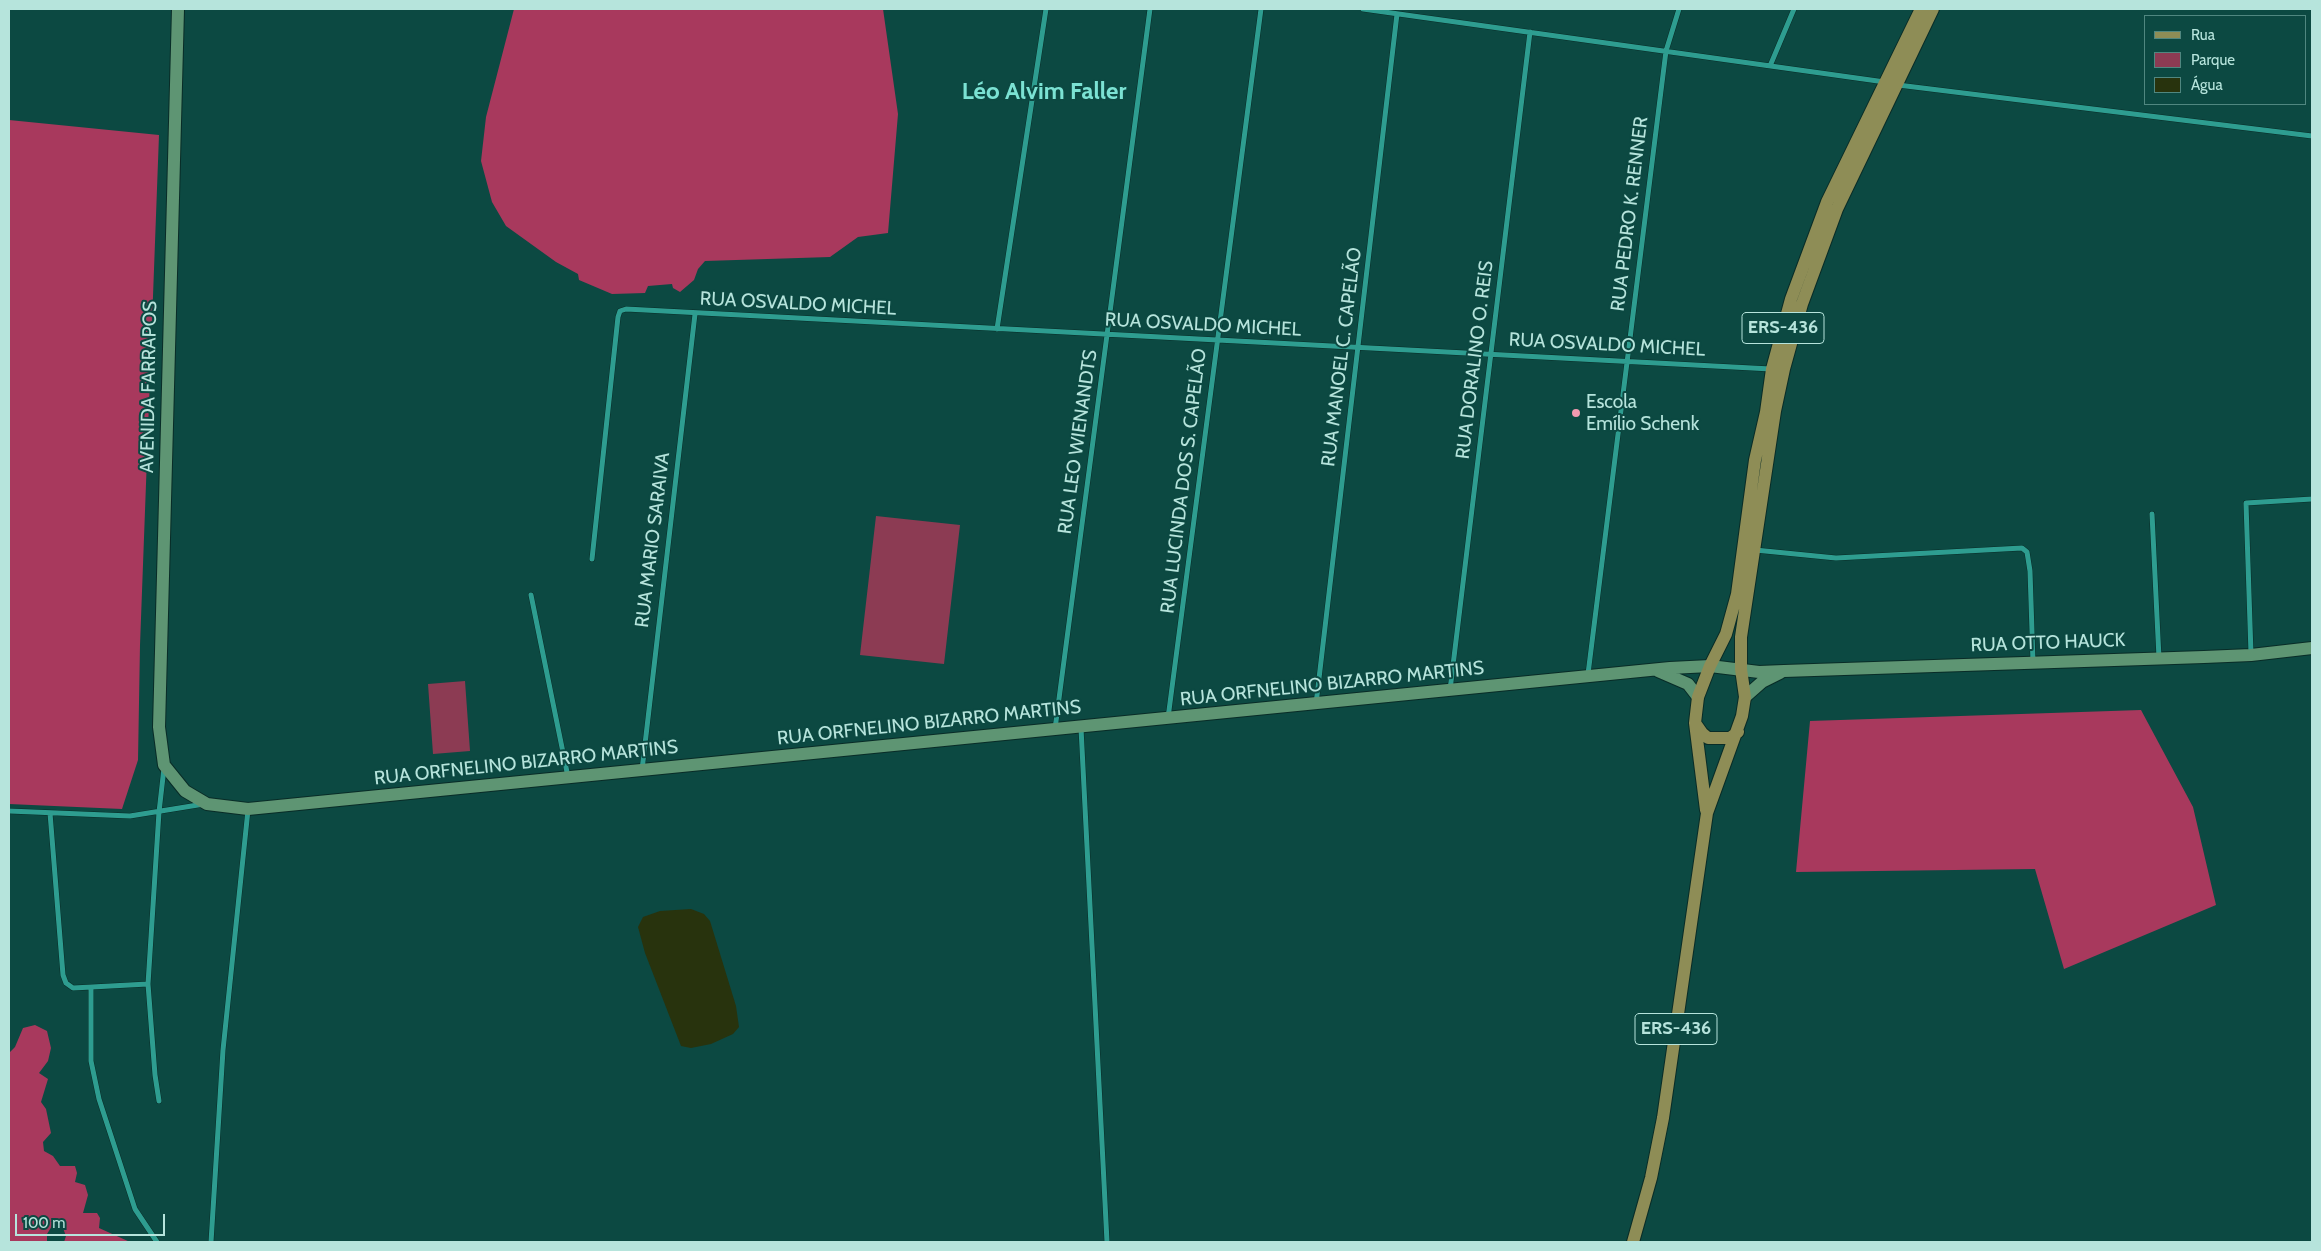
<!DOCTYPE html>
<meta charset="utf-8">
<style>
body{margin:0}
#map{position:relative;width:2321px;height:1251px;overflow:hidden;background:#0c4942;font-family:Cabin,sans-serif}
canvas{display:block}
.frame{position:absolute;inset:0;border:10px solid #b6e4dc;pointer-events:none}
.legend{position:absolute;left:2144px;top:15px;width:162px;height:90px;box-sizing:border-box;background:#0c4942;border:1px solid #508780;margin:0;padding:6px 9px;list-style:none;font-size:15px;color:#b6e4dc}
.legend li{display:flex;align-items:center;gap:10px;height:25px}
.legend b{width:25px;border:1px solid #508780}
.scale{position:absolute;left:15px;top:1214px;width:150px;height:22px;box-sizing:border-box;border:2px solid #b6e4dc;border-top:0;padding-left:6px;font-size:15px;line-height:18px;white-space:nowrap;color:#b6e4dc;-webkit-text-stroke:4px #0c4942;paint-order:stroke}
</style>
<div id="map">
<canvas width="2321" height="1251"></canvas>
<div class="frame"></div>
<ul class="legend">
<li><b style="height:6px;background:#8e8d56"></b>Rua</li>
<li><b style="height:14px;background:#8c3b53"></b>Parque</li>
<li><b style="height:14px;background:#28330d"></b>Água</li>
</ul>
<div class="scale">100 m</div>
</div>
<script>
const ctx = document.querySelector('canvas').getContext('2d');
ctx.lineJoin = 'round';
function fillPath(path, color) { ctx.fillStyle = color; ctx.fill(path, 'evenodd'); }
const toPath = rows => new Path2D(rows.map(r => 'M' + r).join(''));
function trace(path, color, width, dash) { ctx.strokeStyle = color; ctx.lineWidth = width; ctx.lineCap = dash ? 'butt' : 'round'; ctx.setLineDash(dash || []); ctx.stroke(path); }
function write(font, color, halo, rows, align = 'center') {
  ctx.font = font + ' Cabin,sans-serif'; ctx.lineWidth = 4; ctx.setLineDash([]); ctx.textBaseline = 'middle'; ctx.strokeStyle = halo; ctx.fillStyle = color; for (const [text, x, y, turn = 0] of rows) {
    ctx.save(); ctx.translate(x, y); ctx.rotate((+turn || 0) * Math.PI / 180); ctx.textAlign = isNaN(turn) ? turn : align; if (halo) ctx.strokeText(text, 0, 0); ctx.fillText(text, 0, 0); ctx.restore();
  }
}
const green = toPath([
 [876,516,960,525,944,664,860,655],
 [465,681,470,751,433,754,428,684]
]);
const forest = toPath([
 [514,9,883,9,898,114,888,233,858,237,830,257,705,261,698,269,694,280,680,292,673,288,672,284,648,286,645,293,612,294,579,280,578,274,556,262,506,226,492,202,481,161,486,117],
 [9,120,159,135,140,645,138,760,122,809,9,804],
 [2141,710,2193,807,2216,905,2064,969,2035,869,1796,872,1810,721],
 [35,1025,47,1031,51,1048,48,1061,39,1073,48,1079,41,1102,46,1109,51,1133,43,1142,44,1151,53,1156,60,1166,75,1166,77,1173,75,1182,85,1185,88,1195,83,1213,97,1213,100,1218,99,1228,130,1242,64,1242,66,1236,61,1223,52,1226,47,1234,47,1242,9,1242,9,1053,15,1047,23,1028]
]);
const water = toPath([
 [691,909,704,914,710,921,736,1006,739,1027,733,1034,711,1044,691,1048,681,1046,645,953,638,927,643,917,660,911]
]);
const street = toPath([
 [1363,9,1885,82],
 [1770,66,1794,9],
 [1898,85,2312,136],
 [997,329,1046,9],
 [2152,514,2159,658],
 [1755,550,1836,558,2022,548,2027,552,2030,571,2033,662],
 [592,559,618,317,620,311,626,309,1771,369],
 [531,595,568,777],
 [2251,654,2246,503,2312,499],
 [1588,674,1666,51,1679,9],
 [1450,690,1530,32],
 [1316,704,1397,14],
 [1168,718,1261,9],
 [1081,728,1107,1242],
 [1055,729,1150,9],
 [642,770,695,314],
 [9,811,130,816,204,804],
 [50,813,63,975,66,983,73,988,148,984],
 [91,988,91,1061,99,1099,135,1209,157,1242],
 [159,1101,155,1075,148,984,159,812,164,768],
 [211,1242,223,1050,248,810]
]);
const secondary = toPath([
 [178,9,159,727,164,765,185,791,207,804,248,809,1670,668,1710,666,1759,672,1784,671,2204,657,2251,655,2312,648],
 [1658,671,1688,684,1698,697],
 [1745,697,1762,682,1780,673]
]);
const primary = toPath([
 [1695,723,1702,733,1708,738,1730,738,1738,732],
 [1706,810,1695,723,1698,697,1710,666,1726,634,1737,594,1755,460,1766,412,1772,369,1791,299,1827,202,1921,9],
 [1633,1242,1651,1178,1663,1118,1707,813,1742,716,1745,697,1741,669,1741,637,1775,411,1784,369,1802,304,1837,209,1933,9]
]);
const markers = [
 [1576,413,5,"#f29ab0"]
];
const shields = [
 [1783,328,82],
 [1676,1029,82]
];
const shieldNames = [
 ["ERS-436",1783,328],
 ["ERS-436",1676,1029]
];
const streetNames = [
 ["RUA PEDRO K. RENNER",1630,214,-83],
 ["RUA OSVALDO MICHEL",798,304,3],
 ["RUA OSVALDO MICHEL",1203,325,3],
 ["RUA OSVALDO MICHEL",1607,345,3],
 ["RUA MANOEL C. CAPELÃO",1342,357,-83],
 ["RUA DORALINO O. REIS",1475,360,-83],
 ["AVENIDA FARRAPOS",149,387,-89],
 ["RUA LEO WIENANDTS",1078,442,-82],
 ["RUA LUCINDA DOS S. CAPELÃO",1184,481,-83],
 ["RUA MARIO SARAIVA",653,540,-83],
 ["RUA OTTO HAUCK",2048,643,-2],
 ["RUA ORFNELINO BIZARRO MARTINS",1332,684,-6],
 ["RUA ORFNELINO BIZARRO MARTINS",929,723,-6],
 ["RUA ORFNELINO BIZARRO MARTINS",526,763,-6]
];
const poiNames = [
 ["Escola",1586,402],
 ["Emílio Schenk",1586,424]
];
const districtNames = [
 ["Léo Alvim Faller",1044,92]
];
fillPath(green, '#8c3b53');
fillPath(forest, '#a8395d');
fillPath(water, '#28330d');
trace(street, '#092c27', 6);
trace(secondary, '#092c27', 14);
trace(primary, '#092c27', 14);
trace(street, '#2e9d90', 5);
trace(secondary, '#5e9573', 12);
trace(primary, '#8e8d56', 12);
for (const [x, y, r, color] of markers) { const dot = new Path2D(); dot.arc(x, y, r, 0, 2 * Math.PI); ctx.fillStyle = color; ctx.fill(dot); trace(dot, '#0c4942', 2); }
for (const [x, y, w] of shields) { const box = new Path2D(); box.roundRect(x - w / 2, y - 15.5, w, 31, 4); ctx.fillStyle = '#0c4942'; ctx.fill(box); trace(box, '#b6e4dc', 1); }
write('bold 18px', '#b6e4dc', null, shieldNames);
write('19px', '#b6e4dc', '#0c4942', streetNames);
write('19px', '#b6e4dc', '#0c4942', poiNames, 'left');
write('bold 24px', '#7be2d3', '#0c4942', districtNames);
</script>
